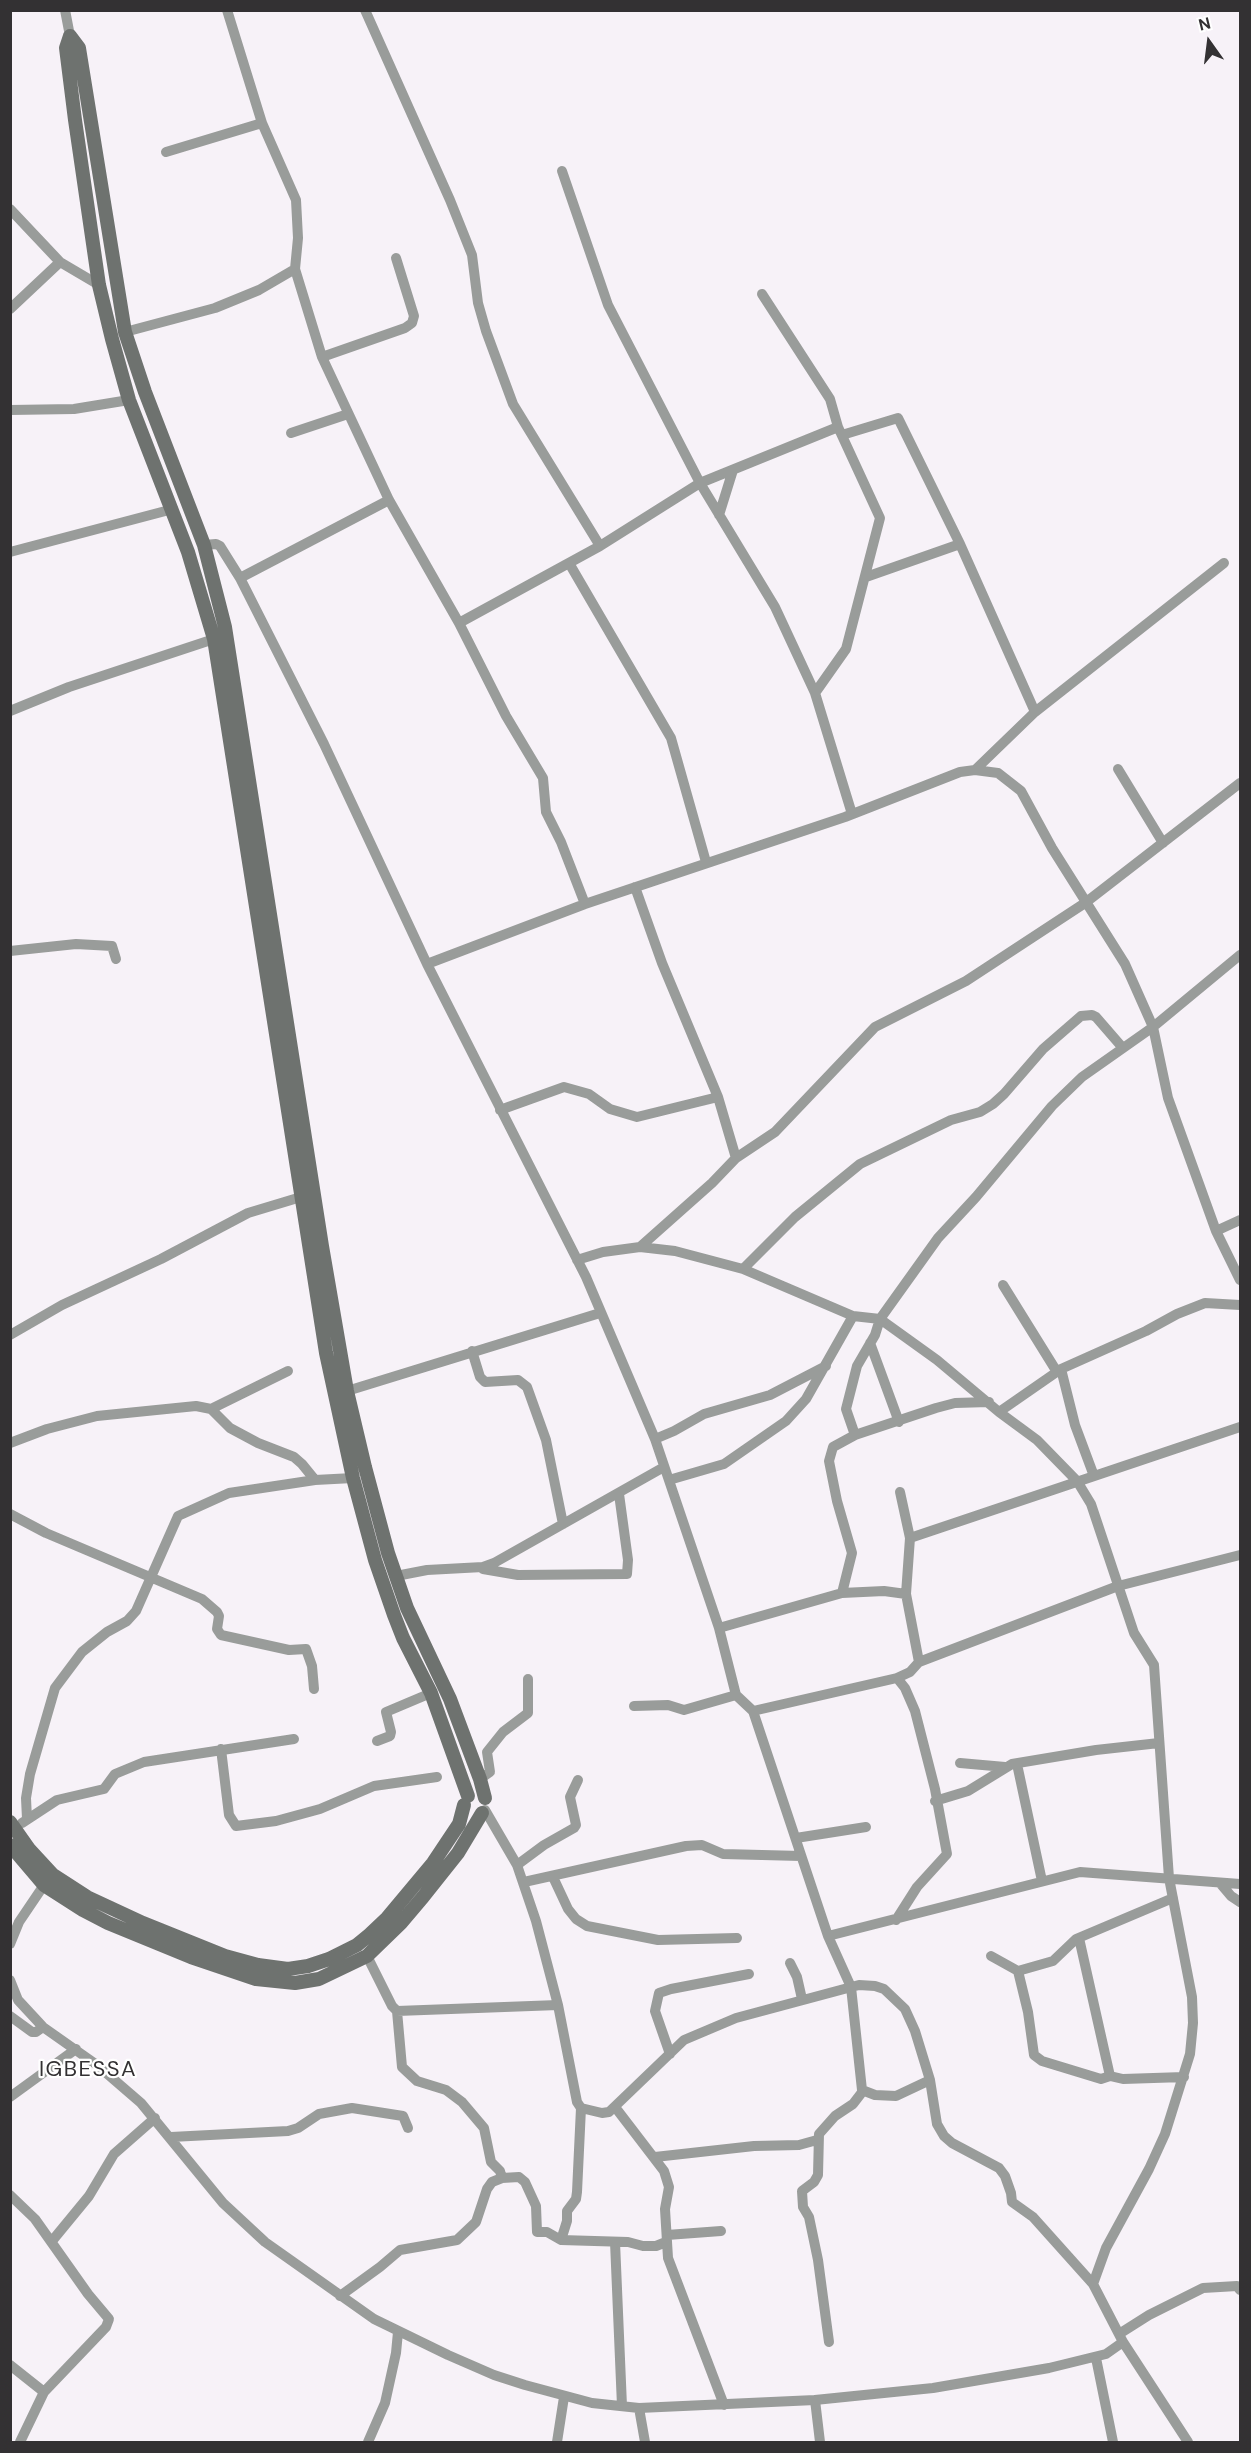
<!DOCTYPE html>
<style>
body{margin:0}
#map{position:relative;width:1251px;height:2453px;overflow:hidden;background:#f7f2f8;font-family:"DM Sans",sans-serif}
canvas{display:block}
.frame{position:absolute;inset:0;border:12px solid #333133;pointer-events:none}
.north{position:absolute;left:1179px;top:12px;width:60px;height:60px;-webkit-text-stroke:4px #fff;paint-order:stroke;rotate:346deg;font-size:16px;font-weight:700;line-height:24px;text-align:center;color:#333133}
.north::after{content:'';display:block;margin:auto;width:21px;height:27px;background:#333133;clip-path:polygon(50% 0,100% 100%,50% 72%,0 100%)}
</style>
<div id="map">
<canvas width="1251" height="2453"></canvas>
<div class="frame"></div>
<div class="north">N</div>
</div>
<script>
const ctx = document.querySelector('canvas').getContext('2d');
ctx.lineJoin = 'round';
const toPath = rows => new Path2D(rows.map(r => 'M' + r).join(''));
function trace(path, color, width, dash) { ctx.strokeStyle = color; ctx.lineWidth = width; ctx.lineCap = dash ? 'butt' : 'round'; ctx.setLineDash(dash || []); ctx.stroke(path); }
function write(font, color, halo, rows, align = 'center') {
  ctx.font = font + ' "DM Sans",sans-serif'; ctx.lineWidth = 4.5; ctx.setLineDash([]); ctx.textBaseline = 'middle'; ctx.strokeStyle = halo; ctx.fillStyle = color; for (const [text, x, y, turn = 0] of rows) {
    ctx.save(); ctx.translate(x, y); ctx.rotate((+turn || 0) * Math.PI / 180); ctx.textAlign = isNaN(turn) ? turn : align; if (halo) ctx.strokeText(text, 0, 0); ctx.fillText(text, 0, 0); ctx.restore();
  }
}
const street = toPath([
 [65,10,70,36],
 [227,10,262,123,296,200,298,238,295,269,322,357,389,500,459,623,506,716,543,778,546,812,561,842,585,904],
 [365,10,450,200,472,255,478,303,486,331,513,404,600,546],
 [166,152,262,123],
 [562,171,608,305,700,483,775,607,815,693,852,814],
 [10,209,60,262,99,285],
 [762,294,830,399,838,427,880,518,846,649,815,693],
 [10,309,60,262],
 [125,332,215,308,259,290,295,269],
 [322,357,405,328,412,323,414,316,396,258],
 [10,410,74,409,129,400],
 [291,433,348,414],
 [842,435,898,418,960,544,1035,712],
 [719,515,733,470],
 [204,545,216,544,220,546,240,578,324,744,427,964,586,1277,655,1439,719,1628,736,1695,753,1711,828,1936,851,1987,862,2090,875,2095,896,2096,930,2080],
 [10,552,173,509],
 [569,563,671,738,706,862],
 [866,577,960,544],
 [240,578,389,500],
 [459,623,600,546,700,483,838,427],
 [10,711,69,687,214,639],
 [1118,769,1163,843],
 [975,770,1035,712,1224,563],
 [635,887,662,963,718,1097,736,1158],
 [10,951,76,944,112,946,116,959],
 [427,964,585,904,845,817,960,772,975,770,998,773,1021,791,1052,848,1125,964,1153,1027,1168,1098,1216,1231,1240,1280],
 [500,1110,564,1087,589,1094,610,1109,637,1117,718,1097],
 [1216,1231,1240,1220],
 [640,1247,712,1183,736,1158,775,1132,875,1027,966,981,1085,903,1240,783],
 [577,1260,603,1252,640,1247,675,1251,743,1269,853,1316,880,1319,937,1360,999,1412,1037,1440,1077,1481,1091,1504,1134,1633,1154,1665,1169,1878,1192,1997,1193,2023,1190,2054,1165,2134,1149,2169,1106,2248,1093,2284],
 [743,1269,795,1217,860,1164,951,1120,980,1112,993,1104,1004,1094,1043,1049,1081,1016,1092,1015,1096,1017,1122,1047],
 [1003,1285,1057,1372],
 [10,1335,62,1305,161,1259,248,1213,301,1197],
 [870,1343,899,1422],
 [472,1351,480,1377,485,1382,518,1380,527,1387,546,1440,563,1524],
 [1061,1369,1075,1425,1094,1476],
 [347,1391,600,1313],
 [211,1409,288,1371],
 [999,1412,1061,1369,1146,1331,1177,1314,1205,1303,1240,1305],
 [855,1435,846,1409,857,1366,875,1335,880,1319,938,1238,976,1197,1052,1106,1082,1077,1153,1027,1240,955],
 [655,1439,674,1431,704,1414,770,1395,826,1366],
 [10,1443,47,1429,97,1416,196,1406,211,1409,230,1428,258,1443,294,1457,302,1464,315,1480],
 [669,1480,724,1464,786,1421,806,1399,853,1316],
 [900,1492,910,1538,906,1594,919,1662],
 [10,1514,46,1533,202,1599,217,1612,219,1616,217,1629,221,1635,289,1650,306,1649,312,1666,314,1689],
 [910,1538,1240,1427],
 [483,1567,483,1569,518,1575,627,1574,628,1560,619,1494],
 [396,1576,427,1570,483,1567,494,1563,664,1467],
 [842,1593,852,1553,837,1501,829,1461,833,1447,855,1435,936,1408,955,1403,989,1402],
 [719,1628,842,1593,884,1591,906,1594],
 [634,1706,668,1705,684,1710,736,1695],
 [753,1711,897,1678,910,1672,919,1662,1118,1586,1240,1555],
 [377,1741,390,1736,391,1732,386,1712,431,1693],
 [221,1749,229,1815,236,1826,276,1821,320,1809,374,1786,437,1777],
 [960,1763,1005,1767],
 [1017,1764,1042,1881],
 [480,1779,490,1772,487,1752,503,1732,528,1713,528,1679],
 [935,1801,968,1791,1012,1764,1096,1750,1159,1743],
 [485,1810,517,1865,536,1921,558,2005,577,2102,581,2108,602,2113,609,2112,684,2040,736,2018,859,1985,875,1986,884,1989,905,2009,915,2031,930,2080,937,2124,944,2136,952,2143,999,2168,1005,2176,1011,2193,1012,2202,1033,2217,1093,2284,1123,2342,1188,2442],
 [27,1819,26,1798,30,1774,55,1688,82,1652,107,1632,127,1621,136,1611,178,1516,229,1493,315,1480,353,1478],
 [22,1823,57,1800,104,1789,115,1774,144,1762,294,1739],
 [796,1838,866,1827],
 [517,1865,544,1845,574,1828,576,1825,570,1797,578,1780],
 [553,1877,568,1909,576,1919,587,1926,658,1940,737,1938],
 [524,1882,686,1846,702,1845,723,1854,801,1856],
 [1220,1883,1231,1896,1240,1902],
 [896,1920,917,1887,947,1854,935,1789,915,1711,905,1688,897,1678],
 [828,1936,1080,1872,1240,1884],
 [1079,1938,1110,2076,1123,2079,1184,2077],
 [10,1944,19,1922,44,1885],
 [367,1956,392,2006,397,2011,402,2067,417,2081,446,2090,462,2102,484,2128,491,2162,500,2171,502,2178],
 [991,1956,1018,1971,1053,1961,1076,1939,1173,1898],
 [790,1963,797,1977,802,1999],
 [1018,1971,1028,2012,1034,2055,1042,2061,1101,2079,1110,2076],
 [10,1980,18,2000,43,2027,97,2065,141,2103,223,2203,265,2242,374,2319,448,2355,494,2375,525,2385,592,2403,639,2408,815,2400,933,2388,1049,2368,1106,2354,1123,2342],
 [397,2011,558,2005],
 [10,2016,32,2032,36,2032,43,2027],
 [670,2054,655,2011,659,1993,671,1989,749,1974],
 [10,2097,76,2049],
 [615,2107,664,2171,669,2187,665,2209,668,2258,724,2405],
 [171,2137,288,2131,298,2128,319,2114,352,2108,403,2116,408,2128],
 [655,2157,754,2146,799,2145,817,2140],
 [10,2195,35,2219,88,2294,109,2319,106,2327,44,2392,20,2442],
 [667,2235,721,2231],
 [561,2240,567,2221,567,2211,576,2199,577,2192,581,2108],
 [52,2241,89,2196,114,2154,155,2118],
 [615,2242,622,2406],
 [340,2296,380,2267,400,2250,457,2240,476,2222,487,2189,492,2182,502,2178,519,2177,525,2182,536,2206,537,2232,547,2232,561,2240,628,2242,643,2246,656,2246,666,2242],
 [1119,2334,1149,2315,1203,2288,1237,2286,1240,2290],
 [829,2342,818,2260,809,2217,803,2207,802,2191,814,2182,818,2175,819,2134,835,2116,853,2104,863,2091],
 [1096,2358,1113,2442],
 [10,2365,44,2392],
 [815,2400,820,2442],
 [639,2408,645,2442],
 [368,2442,385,2403,396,2353,398,2332],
 [557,2442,564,2397]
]);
const secondary = toPath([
 [70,36,79,48,125,332,145,392,204,545,225,627,322,1246,347,1391,365,1467,388,1553,407,1608,450,1699,480,1779,485,1798],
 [70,36,66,48,75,120,99,285,112,339,129,400,188,552,214,639,326,1353,353,1478,375,1560,394,1615,403,1638,431,1693,468,1796],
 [10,1822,29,1849,53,1875,87,1897,143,1923,225,1956,258,1965,288,1969,308,1966,329,1959,357,1945,368,1936,387,1918,433,1863,459,1824,464,1805],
 [10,1845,44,1885,83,1910,108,1923,191,1957,256,1979,295,1983,319,1979,367,1956,401,1923,423,1897,458,1853,482,1813]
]);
const quarterNames = [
 ["IGBESSA",88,2070]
];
trace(street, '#999c9a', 10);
trace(secondary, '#6e726f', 14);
ctx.letterSpacing = '1.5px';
write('22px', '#333133', '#fff', quarterNames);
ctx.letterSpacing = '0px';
</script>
